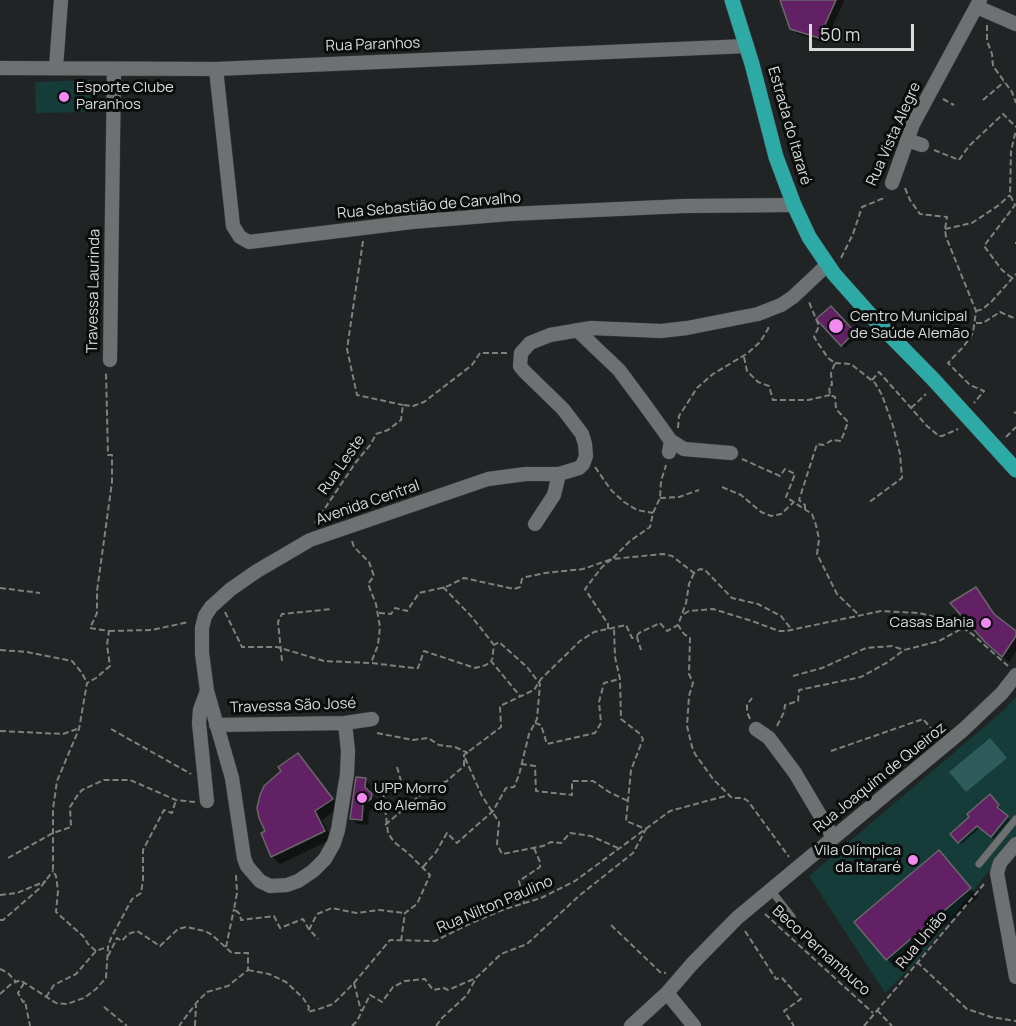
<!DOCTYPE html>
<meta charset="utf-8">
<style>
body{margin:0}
#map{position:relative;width:1016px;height:1026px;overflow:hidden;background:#212424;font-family:Manrope,sans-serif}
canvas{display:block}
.scale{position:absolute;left:809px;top:24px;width:105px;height:27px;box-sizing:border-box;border:3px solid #dadcdc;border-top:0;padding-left:8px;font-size:18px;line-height:21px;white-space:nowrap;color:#dadcdc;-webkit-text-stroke:4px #0b0d0d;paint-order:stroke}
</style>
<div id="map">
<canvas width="1016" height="1026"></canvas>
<div class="scale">50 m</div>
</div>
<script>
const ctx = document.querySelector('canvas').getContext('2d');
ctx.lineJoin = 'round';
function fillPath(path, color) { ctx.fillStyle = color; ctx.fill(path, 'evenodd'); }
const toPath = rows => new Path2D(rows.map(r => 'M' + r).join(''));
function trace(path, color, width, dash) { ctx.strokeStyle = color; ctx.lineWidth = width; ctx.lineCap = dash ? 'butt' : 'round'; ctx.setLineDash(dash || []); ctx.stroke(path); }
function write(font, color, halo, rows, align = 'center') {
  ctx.font = font + ' Manrope,sans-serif'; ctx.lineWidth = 6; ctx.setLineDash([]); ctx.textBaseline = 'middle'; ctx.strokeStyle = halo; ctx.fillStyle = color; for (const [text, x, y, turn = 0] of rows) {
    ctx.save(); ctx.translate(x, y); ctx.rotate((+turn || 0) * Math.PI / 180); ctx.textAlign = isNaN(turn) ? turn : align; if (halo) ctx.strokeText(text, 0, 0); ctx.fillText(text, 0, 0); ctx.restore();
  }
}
const green = toPath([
 [92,80,93,112,36,113,35,82],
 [1016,697,1016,837,917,961,885,993,809,876,1004,710]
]);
const water = toPath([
 [990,738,1007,758,966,792,949,772]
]);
const shadow = toPath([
 [782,0,843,0,844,1,825,43,798,34,791,28],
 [831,308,858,337,845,348,818,319],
 [976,589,998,619,1016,633,1016,651,1009,662,993,648],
 [298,755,340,807,322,820,332,839,280,864,272,856,267,831],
 [365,780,371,786,370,793,377,799,377,805,369,811,368,825,357,824,351,818],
 [990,796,1001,808,999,810,1010,819,994,839,980,828,961,844,952,834,971,817],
 [947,861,978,897,895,968,856,923]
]);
const building = toPath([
 [780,0,836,0,819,38,790,29,780,0],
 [831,306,855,332,841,346,816,319,831,306],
 [976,587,994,614,1016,631,1016,636,1002,657,985,642,950,603,976,587],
 [298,753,333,799,315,811,325,831,271,857,261,833,265,831,259,818,257,808,260,795,264,786,281,771,278,767,298,753],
 [356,777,366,778,365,787,372,794,371,799,363,804,362,820,350,819,356,777],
 [990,794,999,805,997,807,1008,816,991,837,977,826,958,843,950,834,969,817,967,814,990,794],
 [939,850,971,888,886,960,854,922,939,850]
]);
const path = toPath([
 [987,25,987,41,992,54,993,66,1012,92,1016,103],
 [943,99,954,105],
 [983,100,1004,82],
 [934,150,959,160,969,146,1003,114,1016,127],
 [905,188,910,200,920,214,947,217,945,229,946,237,976,311,973,333,964,346,948,363,970,385,984,391,974,403],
 [945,229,972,223,999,205,1010,195],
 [363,241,347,349,357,395,403,405],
 [1016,242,1016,244],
 [841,258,853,234,862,207,884,198,885,196],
 [1012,278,1002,270,984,246,1015,205,1010,195,1011,151,1016,130],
 [976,311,983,309,992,301,1016,274],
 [976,323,983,323,1000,312,1016,319],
 [744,357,747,371,758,382,769,386,773,400,808,400,830,395],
 [835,363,851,364,875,383,882,395,893,426,900,454,902,478,868,503],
 [872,380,879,372,927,426,939,436,942,436,958,429],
 [911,408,926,394],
 [1014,412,1016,413],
 [678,428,679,416,697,388,713,374,748,353,760,342,768,329,769,324],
 [1006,437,1016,427],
 [742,459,780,476,785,469,795,474,786,497,812,514,816,525,819,539,817,554,837,594,860,616],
 [595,467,611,490,624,502,637,510,653,513],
 [722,487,741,495,761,512,771,516,781,514,794,502],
 [660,498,679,497,699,490],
 [805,509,805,505,799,500,817,444,824,445,832,440,841,441,848,422,836,409,835,397,830,395,829,386,832,385,831,373,835,363,828,358,814,337,819,326,809,302],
 [315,523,356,462,371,444,376,434,388,430,401,420,403,405,413,406,424,402,472,365,480,353,508,353],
 [352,541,354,547,369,562,374,576,368,584,376,604,380,627,378,645,371,663],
 [694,573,689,584,686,603,678,625,684,634,690,638,689,674,693,683,689,696,687,726,692,747,695,754,713,779,732,798,743,798,748,801,789,857],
 [443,587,472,617,494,645,492,660],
 [0,588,40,593],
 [225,612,242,647,277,647,324,661,371,663,414,668,418,668,424,651,475,668,486,665,491,661,520,696],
 [379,613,391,614,395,608,407,611,419,593,446,587,464,578,514,589,520,587,522,579,526,577,545,573,583,569,612,559,630,541,650,527,653,513,660,498,661,481,666,465],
 [684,614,689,611,713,609,752,621,779,631,786,631,881,611,919,613,952,621,972,634,1008,666],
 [608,629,608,624,585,589,602,567,612,559,663,554,672,556,694,573,700,569,705,570,732,598,758,604,781,616,792,630],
 [109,631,152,630,188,622],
 [637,636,639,633,660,623,667,631,678,625],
 [0,650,27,652,72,661,82,673,87,683],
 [282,661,278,622,282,614,332,609],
 [793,676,822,668,866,648,892,646,904,650],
 [750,719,747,712,747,705,752,698],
 [535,723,541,725,547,744,595,733,601,723,599,702,604,683,620,679],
 [777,726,784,712,785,705,798,701,799,690,861,677,888,662,904,650,939,641,963,628],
 [111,729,191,774],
 [0,731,63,734,77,729],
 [377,733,413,740,428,738,439,745,455,747,468,753],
 [831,751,923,719,936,734],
 [465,758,482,796,499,822,497,844,502,854,543,846,551,842,561,843,570,833,591,836,618,848],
 [521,764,535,766,536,791,572,795,572,781,593,781,609,792,628,801],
 [397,767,403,788],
 [385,825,424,792,447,781,464,766,464,755,501,727,500,706,534,690,541,679,580,641,594,632,626,625,632,638,637,637,641,650],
 [8,858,53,833,71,827,70,807,77,796,82,790,104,780,130,780,176,800,195,802],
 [423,867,436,852,447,833,457,843,493,811,506,788,514,787,519,775,529,734,537,719,540,684,527,667,499,642,494,645],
 [236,875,237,893,234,909,240,914,241,920,274,916,280,928,303,919,308,928,318,939],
 [0,895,17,893,46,881],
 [524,904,519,881,540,867,540,862,534,848],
 [765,914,873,1013],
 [0,920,3,920,40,888,53,871],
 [611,925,660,972,666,973],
 [309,930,317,914,332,908,356,913,379,910,405,913],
 [745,931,776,979,782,978,801,999,784,1011,794,1026],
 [401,941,405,913,417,904,430,875,408,853,394,842,388,833,383,790,406,788,412,789,420,796],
 [226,947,234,909],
 [96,951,88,944,83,936,56,912,58,891,56,876,53,871,53,809,57,781,79,729,87,683,96,678,110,666,107,645,109,631,90,628,97,613,97,591,112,482,112,455,108,455,106,372],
 [108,956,117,938,122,941,128,934,137,931,160,946,178,929,186,927,205,931,212,935,232,953,248,953,248,970,228,986,207,992,197,1002,179,1026],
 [917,962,967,1009,991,1017,1016,1021],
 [0,969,8,973,16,982],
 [248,970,269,974,286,982,303,998,309,1007,308,1012,322,1008,333,1004,354,983,390,940,435,941,467,925,505,909,541,898,575,881,670,811,729,795],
 [24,983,18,993,23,1002,25,1001,30,1026],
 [354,983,361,1011],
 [0,994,10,985,20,980,56,1003,67,1004,84,998,96,989,106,978,108,947,111,938,132,899,141,893,143,880,143,850,164,810,172,813,176,800],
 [46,997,54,985,76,974,96,951,107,947],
 [104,1007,127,1026],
 [877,1010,892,1026],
 [195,1026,196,1005],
 [352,1026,357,1021,370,995,382,1002,393,987,405,981,425,979,433,990,444,988,448,990,476,978],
 [436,1026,442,1018,467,995,476,978,501,954,527,944,580,895,633,853,646,829,626,821,631,770,643,739,639,733,621,719,620,679,615,657,614,628],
 [864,1026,984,884]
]);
const lane = toPath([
 [979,864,1016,819],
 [770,889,792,917]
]);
const street = toPath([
 [977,7,1016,24],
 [0,68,216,69,747,46],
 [56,68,61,0],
 [216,69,233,226,240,237,249,242,412,222,509,214,684,206,794,205],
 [907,140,922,145],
 [892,183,913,124,980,0],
 [577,330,619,370,645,405,671,441,669,452],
 [110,360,114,69],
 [671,441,684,449,731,453],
 [535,524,554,495,559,474],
 [345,723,348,751,347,774,338,830,334,843,325,859,313,871,298,881,287,885,270,886,260,881,247,866,244,858,232,778,207,691,202,653,202,628,205,616,211,607,231,589,257,571,310,540,488,479,526,474,559,474,579,468,583,464,586,456,585,444,582,434,563,409,524,371,520,366,521,353,530,343,550,335,591,328,661,331,687,328,758,314,781,305,793,297,827,265],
 [216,725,345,723,372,719],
 [756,729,769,738,795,773,833,837],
 [207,801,199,723,200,710,207,691],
 [1016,844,1000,863,997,873,1016,977],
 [667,993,694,1026],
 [631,1026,667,993,692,964,737,918,963,730,1002,693,1016,675]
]);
const primary = toPath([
 [732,0,752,64,776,157,794,205,809,237,834,274,874,319,933,379,1016,470]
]);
const markers = [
 [64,97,6,"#f28af2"],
 [836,326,8,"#f28af2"],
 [986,623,6,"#f28af2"],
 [362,798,6,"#f28af2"],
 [913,860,6,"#f28af2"]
];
const streetNames = [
 ["Rua Paranhos",373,45,-2],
 ["Estrada do Itararé",789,126,74],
 ["Rua Vista Alegre",894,134,-66],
 ["Rua Sebastião de Carvalho",429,206,-5],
 ["Travessa Laurinda",94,291,-89],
 ["Rua Leste",342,465,-55],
 ["Avenida Central",368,503,-19],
 ["Travessa São José",293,706,-2],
 ["Rua Joaquim de Queiroz",880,778,-39],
 ["Rua Nilton Paulino",495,905,-23],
 ["Rua União",922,940,-50],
 ["Beco Pernambuco",821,951,42]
];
const poiNames = [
 ["Esporte Clube",76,88],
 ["Paranhos",76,105],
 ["Centro Municipal",850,317],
 ["de Saúde Alemão",850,334],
 ["Casas Bahia",974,623,"right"],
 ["UPP Morro",374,789],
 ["do Alemão",374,806],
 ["Vila Olímpica",901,851,"right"],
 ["da Itararé",901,868,"right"]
];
fillPath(green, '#163c3a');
fillPath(water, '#2e5c5a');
fillPath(shadow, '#0007');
fillPath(building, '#622164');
trace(building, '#6a676a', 1.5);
trace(lane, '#3c3f3f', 8);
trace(street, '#3c3f3f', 15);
trace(primary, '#3c3f3f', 16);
trace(path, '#7f8181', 2, [6, 3]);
trace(lane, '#6d7171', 7);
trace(street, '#6d7171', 14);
trace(primary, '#2da9a6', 15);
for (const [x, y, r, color] of markers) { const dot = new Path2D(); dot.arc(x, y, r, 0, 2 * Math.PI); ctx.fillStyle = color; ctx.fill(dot); trace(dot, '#0b0d0d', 2); }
write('15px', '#dadcdc', '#0b0d0d', streetNames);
write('15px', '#dadcdc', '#0b0d0d', poiNames, 'left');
</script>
